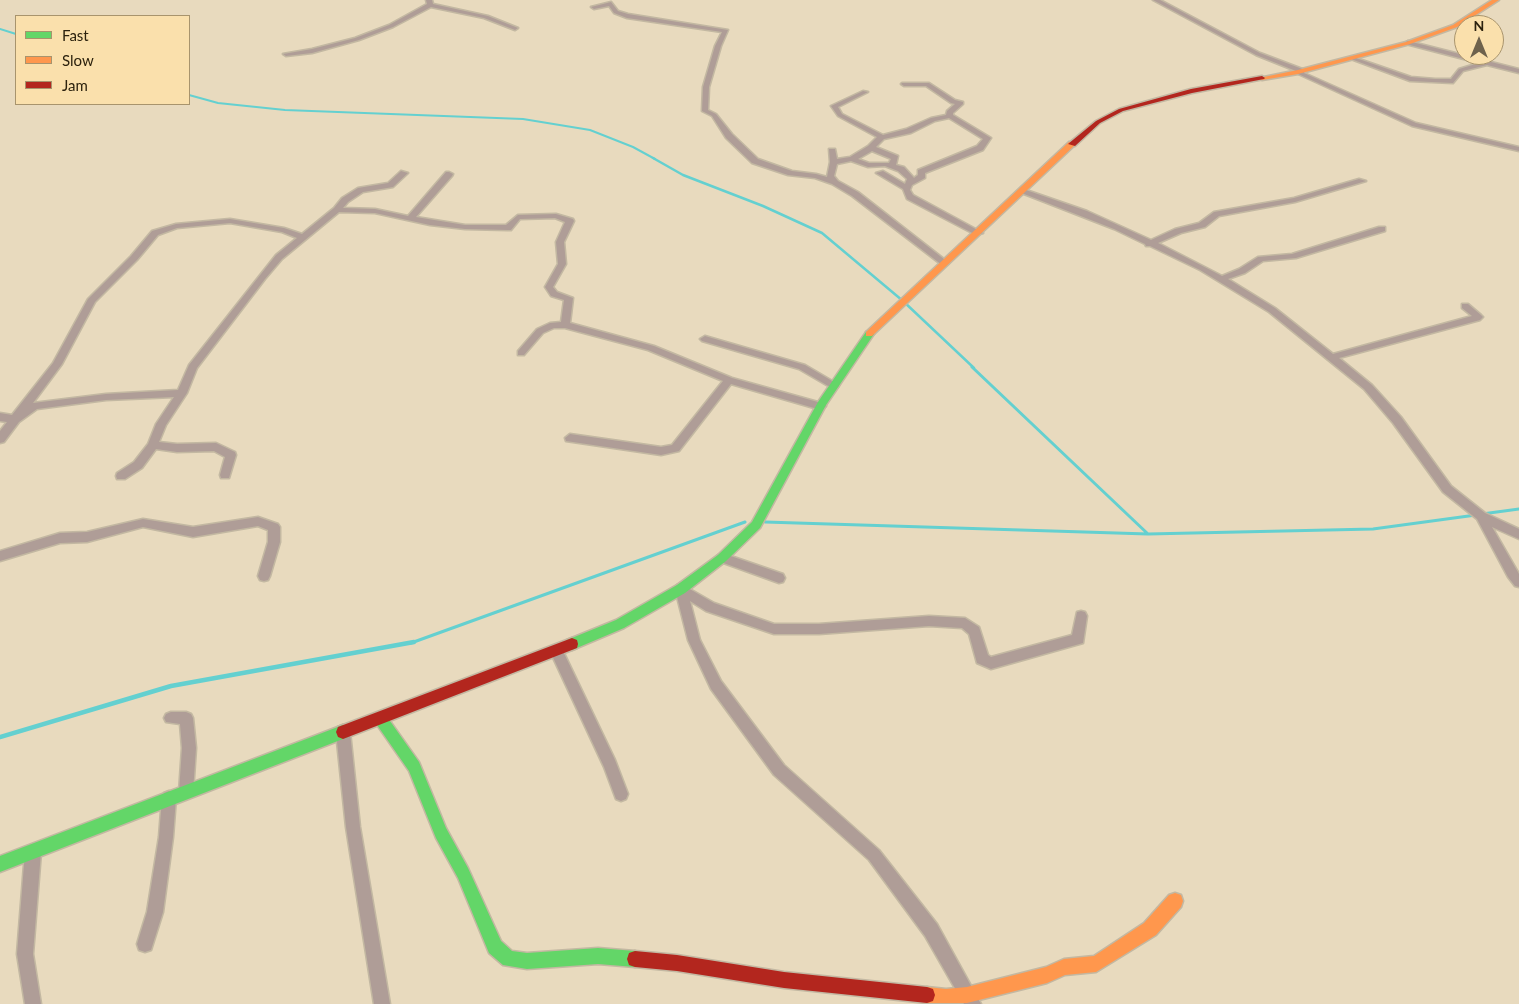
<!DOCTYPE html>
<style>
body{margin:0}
#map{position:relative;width:1519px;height:1004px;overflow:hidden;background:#e8dabe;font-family:Lato,sans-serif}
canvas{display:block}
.legend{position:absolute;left:15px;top:15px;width:175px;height:90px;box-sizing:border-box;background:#fae0ac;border:1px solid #a8946d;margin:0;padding:6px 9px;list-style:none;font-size:15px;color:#2c220e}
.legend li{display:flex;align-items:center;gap:10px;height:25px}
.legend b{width:25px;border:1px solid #a8946d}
.north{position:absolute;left:1454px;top:15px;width:50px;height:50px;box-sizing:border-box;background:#fae0ac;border:1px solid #a8946d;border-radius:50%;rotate:0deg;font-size:14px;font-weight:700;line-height:20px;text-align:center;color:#2c220e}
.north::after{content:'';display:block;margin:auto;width:18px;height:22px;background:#6e624c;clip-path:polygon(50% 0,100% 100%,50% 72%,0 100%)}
</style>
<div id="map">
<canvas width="1519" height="1004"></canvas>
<ul class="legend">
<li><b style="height:6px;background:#63d668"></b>Fast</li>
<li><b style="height:6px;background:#ff974d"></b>Slow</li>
<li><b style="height:6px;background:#b3261e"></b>Jam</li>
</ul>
<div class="north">N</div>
</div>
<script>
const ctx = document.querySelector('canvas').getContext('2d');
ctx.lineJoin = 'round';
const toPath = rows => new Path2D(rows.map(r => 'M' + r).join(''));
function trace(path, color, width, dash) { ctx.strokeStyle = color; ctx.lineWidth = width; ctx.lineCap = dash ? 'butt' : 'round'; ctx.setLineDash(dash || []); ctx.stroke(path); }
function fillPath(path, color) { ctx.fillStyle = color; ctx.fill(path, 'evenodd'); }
const streamFar3 = toPath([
 [0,29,16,34],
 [189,95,218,103,285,110,523,119,590,130,633,147,655,159]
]);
const streamFar2 = toPath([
 [653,158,683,175,763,206,822,233,903,301,974,368]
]);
const streamFar1 = toPath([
 [972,367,1148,534],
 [1482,514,1519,509],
 [765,522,1148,534,1373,529,1476,515],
 [411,643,745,522]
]);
const stream = toPath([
 [0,737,171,686,414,642]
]);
const street = toPath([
 [426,0,432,0,433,4,488,16,518,28,515,30,484,18,431,7,393,27,359,40,312,53,286,56,283,54,312,49,355,38,389,25,427,4,426,0],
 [1153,0,1160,0,1260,53,1305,70,1304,73,1416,123,1519,147,1519,151,1412,126,1296,73,1296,71,1256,55,1153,0],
 [611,2,618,11,628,14,728,30,721,46,709,87,708,110,716,114,732,134,758,159,792,171,816,174,827,177,830,162,829,149,835,149,837,159,850,157,868,146,877,137,838,116,831,106,863,91,868,92,838,107,842,114,883,135,906,129,931,118,946,115,947,111,955,104,951,103,926,86,904,86,901,84,902,83,929,83,955,100,963,102,963,104,953,113,953,115,991,138,983,150,925,173,925,178,912,185,910,190,913,195,983,233,976,235,907,199,903,189,876,173,883,171,905,184,907,179,898,171,885,166,868,167,851,161,837,164,834,176,838,181,858,192,949,263,945,266,942,265,852,196,832,184,815,178,788,175,752,163,726,138,712,116,702,111,703,87,715,46,722,32,627,18,614,13,609,6,594,9,591,7,611,2],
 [949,118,983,139,977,146,918,170,918,175,914,178,904,167,896,165,898,156,876,147,884,139,911,133,935,121,949,118],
 [872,151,889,158,891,159,889,163,869,163,858,159,872,151],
 [1408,41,1519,69,1519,73,1487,65,1463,71,1453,83,1410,81,1351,59,1356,58,1411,77,1435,79,1451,79,1459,69,1479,63,1406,44,1406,42,1408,41],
 [401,171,408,173,393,187,363,192,348,202,343,208,375,209,408,216,446,172,449,172,453,174,452,176,416,217,465,225,506,225,518,215,556,214,573,219,574,221,564,242,566,264,553,287,557,292,573,298,570,323,654,346,732,378,825,404,826,406,821,410,731,384,679,451,661,455,566,441,565,438,570,434,661,447,672,445,723,381,648,350,565,328,554,328,543,333,524,355,518,355,518,351,537,329,550,323,561,322,564,300,551,296,545,287,558,264,556,242,565,222,555,218,520,219,511,230,508,230,465,229,430,225,375,213,339,212,282,259,265,279,197,368,187,393,166,425,159,442,177,444,216,443,235,452,236,455,229,478,221,478,220,475,225,457,214,451,177,452,156,449,142,468,125,479,117,479,116,476,117,473,134,462,148,444,156,424,174,397,106,400,37,409,19,422,4,442,0,443,0,431,7,422,0,421,0,413,12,415,53,363,88,299,131,256,152,231,176,224,230,219,284,228,302,234,334,208,342,198,358,188,388,183,401,171],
 [230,223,282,232,297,238,276,255,189,365,178,390,106,394,33,403,62,364,95,302,137,260,158,235,177,228,230,223],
 [1359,179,1366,181,1295,202,1219,216,1205,227,1181,233,1158,243,1222,276,1239,269,1258,257,1292,254,1379,227,1385,227,1385,231,1296,258,1263,261,1245,273,1228,279,1275,308,1333,354,1472,316,1462,308,1462,304,1468,304,1481,315,1483,317,1480,320,1339,358,1372,385,1401,417,1451,486,1485,513,1519,529,1519,539,1492,527,1519,574,1519,587,1515,586,1508,577,1477,519,1443,492,1393,423,1364,389,1269,312,1200,270,1150,246,1146,246,1145,244,1114,229,1019,192,1026,190,1087,211,1151,240,1175,229,1199,223,1214,212,1294,198,1359,179],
 [705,336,805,365,839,385,838,387,830,387,799,369,702,341,700,339,705,336],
 [258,517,278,524,280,527,280,542,270,576,268,580,264,581,260,580,258,576,268,542,268,530,258,526,193,537,143,527,87,542,60,543,0,561,0,551,60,533,87,532,143,519,193,527,258,517],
 [722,553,783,574,785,578,783,582,779,583,718,561,716,558,718,555,722,553],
 [681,584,714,603,774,624,819,624,929,616,965,618,979,627,988,655,991,657,1072,635,1077,612,1081,611,1085,612,1087,616,1083,643,991,669,977,663,969,634,962,628,929,626,819,634,774,634,706,611,690,601,700,640,721,681,784,765,879,850,937,924,981,1004,964,1004,925,936,869,860,774,775,711,689,688,640,675,589,677,585,681,584],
 [556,645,561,647,615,760,628,794,626,799,621,801,616,799,604,767,550,651,551,647,556,645],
 [171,712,186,712,191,714,193,718,196,748,193,792,191,797,186,799,181,797,179,792,182,748,180,724,166,722,164,718,166,714,171,712],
 [343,725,348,727,350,732,360,827,390,1004,374,1004,346,827,336,732,338,727,343,725],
 [169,791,174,793,176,798,173,837,163,912,151,950,145,952,139,950,137,944,147,912,159,837,162,798,164,793,169,791],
 [33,844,38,847,41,852,33,954,41,1004,25,1004,17,954,25,852,28,847,33,844]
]);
const fast = toPath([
 [869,331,874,334,826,405,760,528,726,561,685,593,624,628,572,650,567,648,566,644,567,640,616,620,677,585,718,555,752,522,818,402,866,332,869,331],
 [380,712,385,714,419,762,446,828,468,868,501,941,512,951,527,953,598,948,635,951,641,953,643,959,641,965,635,967,598,964,527,969,503,965,489,953,458,878,436,838,409,771,375,722,373,718,375,714,380,712],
 [343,725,348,727,350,732,348,737,0,872,0,856,343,725]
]);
const slow = toPath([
 [1492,0,1499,0,1457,27,1410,44,1298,74,1262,80,1259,78,1298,70,1406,42,1453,25,1492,0],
 [1069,142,1076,144,872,336,866,336,866,332,1069,142],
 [1175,893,1181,895,1183,901,1181,907,1156,935,1096,972,1065,975,1047,983,967,1003,927,1003,921,1001,919,995,921,989,927,987,946,989,967,987,1046,967,1064,959,1094,956,1144,923,1169,895,1175,893]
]);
const jam = toPath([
 [1262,76,1265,78,1264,79,1192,93,1123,111,1100,123,1075,146,1068,144,1096,121,1119,109,1191,89,1262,76],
 [572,638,577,640,578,644,577,648,343,739,338,737,336,732,338,727,572,638],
 [635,951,677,955,784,972,927,987,933,989,935,995,933,1001,927,1003,784,988,677,971,635,967,629,965,627,959,629,953,635,951]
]);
trace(streamFar3, '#64d0d0', 2);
trace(streamFar2, '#64d0d0', 2.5);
trace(streamFar1, '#64d0d0', 3);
trace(stream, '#64d0d0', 4.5);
trace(street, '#c3b8a2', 3);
trace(fast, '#c3b8a2', 3);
trace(slow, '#c3b8a2', 3);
trace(jam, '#c3b8a2', 3);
fillPath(street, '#af9d97');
fillPath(fast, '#63d668');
fillPath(slow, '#ff974d');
fillPath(jam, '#b3261e');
</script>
